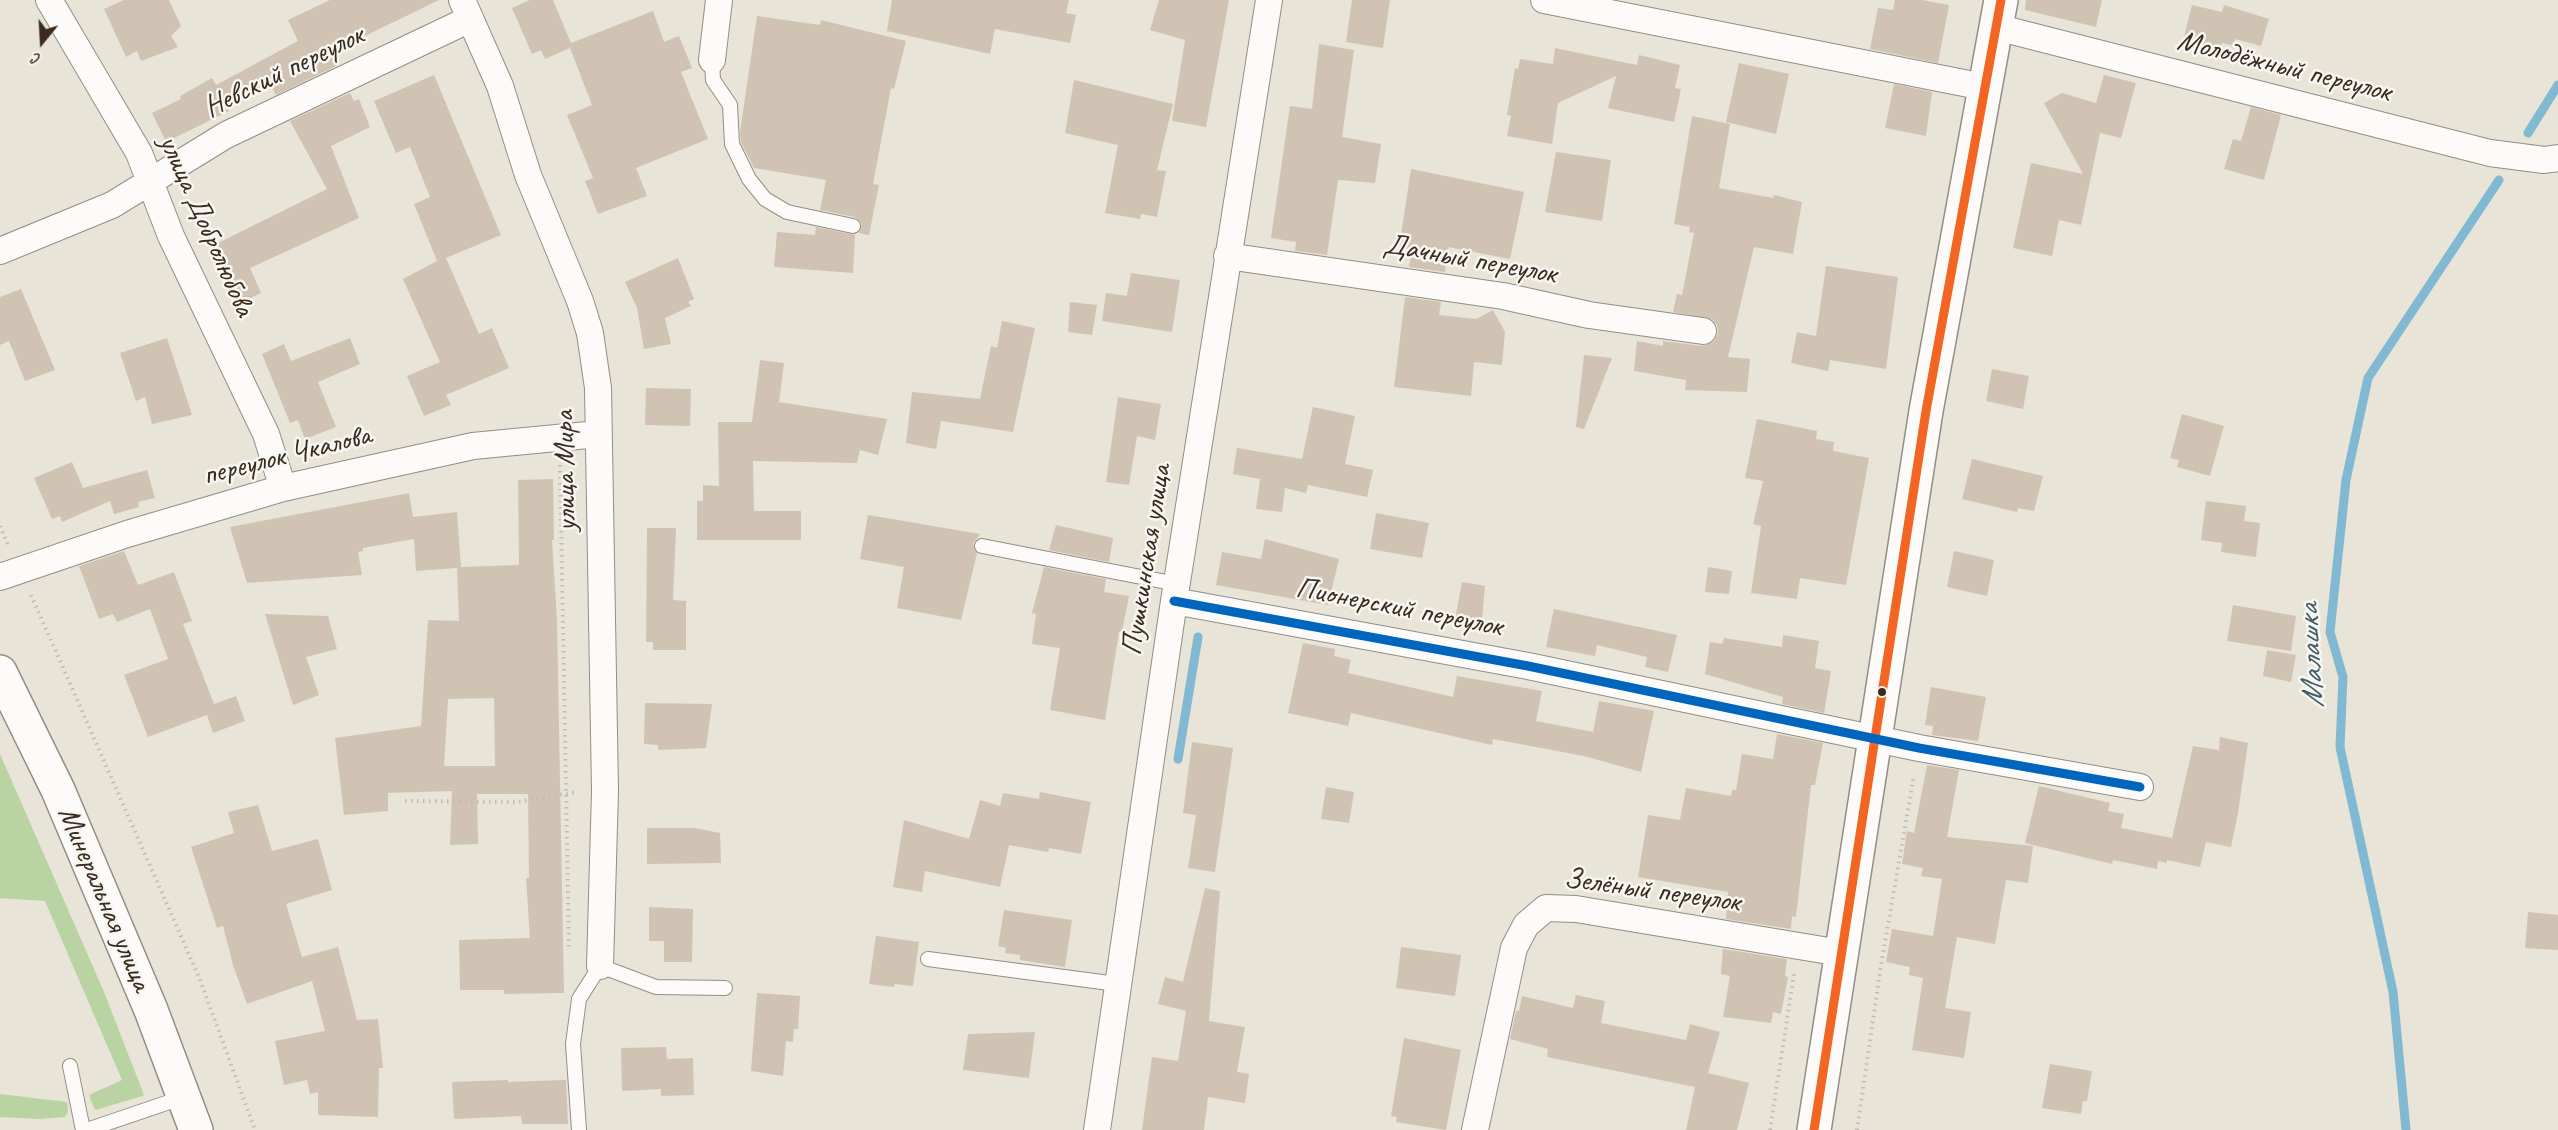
<!DOCTYPE html>
<meta charset="utf-8">
<style>
body{margin:0}
#map{position:relative;width:2558px;height:1130px;overflow:hidden;background:#e8e4d7;font-family:Caveat,sans-serif}
canvas{display:block}
.north{position:absolute;left:12px;top:12px;width:60px;height:60px;-webkit-text-stroke:4px #f6f6f2;paint-order:stroke;rotate:198deg;font-size:16px;font-weight:700;line-height:24px;text-align:center;color:#3b2a1e}
.north::after{content:'';display:block;margin:auto;width:21px;height:27px;background:#3b2a1e;clip-path:polygon(50% 0,100% 100%,50% 72%,0 100%)}
</style>
<div id="map">
<canvas width="2558" height="1130"></canvas>
<div class="north">С</div>
</div>
<script>
const ctx = document.querySelector('canvas').getContext('2d');
ctx.lineJoin = 'round';
function fillPath(path, color) { ctx.fillStyle = color; ctx.fill(path, 'evenodd'); }
const toPath = rows => new Path2D(rows.map(r => 'M' + r).join(''));
function trace(path, color, width, dash) { ctx.strokeStyle = color; ctx.lineWidth = width; ctx.lineCap = dash ? 'butt' : 'round'; ctx.setLineDash(dash || []); ctx.stroke(path); }
function write(font, color, halo, rows, align = 'center') {
  ctx.font = font + ' Caveat,sans-serif'; ctx.lineWidth = 5; ctx.setLineDash([]); ctx.textBaseline = 'middle'; ctx.strokeStyle = halo; ctx.fillStyle = color; for (const [text, x, y, turn = 0] of rows) {
    ctx.save(); ctx.translate(x, y); ctx.rotate((+turn || 0) * Math.PI / 180); ctx.textAlign = isNaN(turn) ? turn : align; if (halo) ctx.strokeText(text, 0, 0); ctx.fillText(text, 0, 0); ctx.restore();
  }
}
const green = toPath([
 [0,754,104,992,144,1095,142,1096,96,1110,94,1108,89,1095,122,1080,45,901,0,898],
 [0,1094,67,1102,68,1112,65,1117,39,1119,0,1117]
]);
const stream = toPath([
 [2528,133,2558,85],
 [1178,759,1198,637],
 [2406,1130,2393,992,2340,747,2343,677,2330,632,2346,480,2368,378,2499,180]
]);
const building = toPath([
 [124,0,169,0,181,26,171,36,178,47,141,61,137,51,126,57,104,9],
 [330,0,439,0,330,53,336,66,276,95,271,86,228,108,229,111,166,142,152,113,181,99,180,96,212,78,216,85,298,41,288,20],
 [530,0,553,0,571,43,653,11,664,42,679,36,692,68,681,72,708,139,636,168,647,196,598,214,585,181,593,178,567,115,592,105,570,48,545,59,541,50,532,54,512,8],
 [892,0,1069,0,1066,13,1076,15,1070,43,995,29,990,54,887,31],
 [1159,0,1229,0,1206,127,1172,121,1185,40,1150,30],
 [1352,0,1390,0,1383,48,1346,42],
 [1895,0,1922,0,1949,5,1938,63,1870,49,1878,8,1893,10],
 [2026,0,2102,0,2096,27,2025,10],
 [2192,5,2222,12,2224,5,2269,19,2261,46,2235,39,2234,46,2222,43,2220,55,2182,45],
 [757,16,820,25,821,20,906,41,894,89,891,88,873,184,879,185,869,235,859,233,862,224,855,217,820,210,826,180,754,168,741,142,740,132],
 [1319,44,1354,50,1342,137,1381,144,1375,183,1338,180,1327,255,1295,251,1296,242,1271,238,1290,106,1312,109],
 [1555,48,1637,65,1639,55,1680,65,1675,88,1681,89,1674,122,1608,108,1616,76,1558,103,1552,144,1507,136,1511,116,1507,115,1515,68,1518,69,1520,59,1553,64],
 [1739,63,1789,74,1776,134,1726,122],
 [434,75,501,235,446,258,479,334,492,328,509,368,446,395,451,405,424,416,407,376,440,362,403,279,437,261,414,204,430,197,410,147,396,153,374,101],
 [2104,75,2136,83,2121,138,2100,133,2081,225,2059,220,2052,256,2013,248,2031,163,2083,174,2044,103,2062,93,2096,103],
 [1074,80,1173,104,1157,170,1166,171,1157,217,1141,214,1140,219,1105,213,1118,145,1065,133],
 [1894,84,1932,92,1926,136,1885,128],
 [350,93,354,101,359,99,370,127,331,146,359,218,250,268,261,293,238,304,225,275,230,272,216,244,327,189,290,121],
 [2251,107,2281,115,2264,180,2224,169,2233,139,2241,141],
 [1692,116,1730,124,1719,188,1773,198,1774,195,1802,202,1793,254,1754,247,1728,357,1750,359,1747,392,1685,390,1686,380,1634,371,1637,341,1663,346,1663,341,1702,346,1714,341,1718,334,1717,325,1712,319,1673,312,1677,294,1682,295,1694,233,1689,232,1690,227,1674,224],
 [1556,152,1611,160,1602,221,1545,212],
 [1411,169,1524,192,1510,259,1448,247,1445,272,1409,267,1412,250,1399,248],
 [816,227,855,235,853,273,774,267,777,232,815,235],
 [678,258,694,299,688,302,691,306,665,318,671,344,644,349,637,308,625,282],
 [1826,266,1898,277,1886,369,1830,360,1828,371,1791,363,1797,332,1816,336],
 [1131,273,1180,280,1172,332,1102,321,1106,293,1127,296],
 [21,289,55,370,25,381,9,341,0,345,0,297],
 [1405,297,1441,302,1439,315,1476,319,1493,310,1505,332,1502,365,1474,362,1471,396,1394,387],
 [1070,302,1097,305,1092,335,1068,332],
 [1002,321,1035,328,1013,432,941,421,936,449,906,443,912,392,980,399,991,346,997,348],
 [167,338,192,415,152,424,145,397,136,401,120,353],
 [350,338,360,364,318,382,336,427,305,439,298,420,290,423,262,354,284,344,291,361],
 [1584,355,1612,358,1584,429,1576,427],
 [760,360,784,363,779,402,887,419,878,455,860,450,857,463,753,461,754,511,801,511,801,540,697,540,697,501,703,501,703,485,719,486,718,422,752,422],
 [1992,369,2029,376,2023,409,1986,401],
 [646,388,691,389,690,426,645,425],
 [1118,397,1161,404,1155,440,1137,436,1129,485,1106,482],
 [1313,407,1355,416,1345,464,1373,470,1367,497,1308,485,1306,493,1285,488,1282,512,1256,509,1260,479,1233,474,1237,448,1302,459],
 [2182,414,2224,426,2210,476,2177,467,2179,460,2170,458],
 [1757,419,1817,431,1816,439,1834,442,1833,451,1869,458,1846,585,1800,578,1797,599,1751,593,1761,526,1753,524,1763,481,1745,478],
 [1972,459,2043,476,2034,511,2018,508,2017,512,1962,499],
 [72,462,83,488,147,470,155,498,138,502,139,507,114,514,110,501,62,522,60,516,52,519,34,478],
 [553,479,554,540,552,540,557,620,564,993,504,994,504,990,460,990,459,940,530,938,526,878,529,878,528,794,477,794,478,844,450,845,452,791,388,793,388,811,344,815,335,738,421,726,428,620,459,621,457,568,416,571,414,539,363,548,363,551,358,552,362,575,247,583,230,527,409,493,413,517,457,512,461,567,519,565,518,480],
 [494,698,495,766,444,766,448,699],
 [2206,501,2246,506,2244,521,2260,523,2256,557,2221,552,2222,543,2201,540],
 [1376,513,1429,523,1422,558,1370,549],
 [868,515,980,534,973,544,977,553,961,620,897,608,904,567,860,559],
 [1056,525,1113,538,1109,562,1049,550],
 [647,528,676,528,673,600,686,601,686,650,653,650,653,642,646,642],
 [1265,539,1339,559,1328,605,1216,585,1222,552,1261,559],
 [124,551,138,585,174,572,192,621,183,624,214,704,236,696,245,721,213,733,207,715,148,737,124,675,168,659,150,609,117,622,113,614,99,619,79,566],
 [1954,551,1994,560,1987,596,1947,587],
 [1044,567,1106,579,1104,592,1129,596,1122,632,1119,632,1105,720,1050,710,1060,648,1032,644,1036,614,1032,613],
 [1708,567,1732,571,1729,594,1705,592],
 [1462,582,1485,586,1481,630,1454,625],
 [2233,605,2296,616,2291,651,2227,641],
 [1554,609,1677,635,1668,672,1645,667,1647,657,1597,645,1595,656,1546,647],
 [265,614,328,616,337,649,306,657,319,695,293,705],
 [1783,635,1819,641,1815,668,1831,671,1824,713,1782,704,1783,697,1705,674,1710,642,1722,644,1724,638,1782,647],
 [1303,643,1335,649,1334,656,1351,660,1348,673,1453,697,1457,676,1542,691,1536,721,1593,732,1599,701,1654,711,1641,772,1584,756,1493,739,1492,745,1351,713,1348,726,1288,713],
 [2267,650,2296,655,2291,682,2263,676],
 [1931,687,1986,697,1978,741,1932,735,1933,726,1925,725],
 [645,703,712,704,706,748,658,750,658,745,644,744],
 [1777,734,1823,743,1815,785,1811,785,1796,917,1792,916,1791,929,1726,919,1728,892,1638,877,1648,815,1680,820,1686,788,1731,796,1732,790,1736,790,1742,754,1773,759],
 [2220,737,2248,743,2238,813,2231,847,2206,842,2200,867,2167,860,2167,863,2158,861,2157,869,2113,860,2112,864,2025,843,2039,786,2110,803,2108,811,2124,814,2121,828,2172,838,2193,746,2219,750],
 [1192,742,1233,748,1215,872,1188,868,1196,815,1183,813],
 [1927,765,1959,770,1947,837,2033,846,2028,883,2006,880,1995,944,1957,937,1945,1008,1971,1012,1964,1058,1912,1050,1923,978,1909,975,1910,967,1886,962,1892,929,1933,936,1942,879,1921,876,1923,868,1902,864,1907,831,1914,833],
 [1326,787,1354,792,1349,823,1321,819],
 [1040,792,1091,802,1081,854,1049,848,1048,852,1009,845,1000,887,925,871,922,892,893,887,904,820,969,839,980,800,1000,806,1003,793,1039,799],
 [258,805,272,851,318,839,332,890,286,904,302,957,338,947,357,1020,378,1019,383,1068,379,1068,378,1117,318,1115,318,1092,310,1094,307,1080,284,1085,275,1041,325,1031,312,981,247,1004,233,965,223,926,217,928,191,847,234,833,228,812],
 [647,828,695,828,720,833,721,863,647,864],
 [1205,888,1220,891,1209,1021,1245,1027,1237,1072,1249,1074,1245,1103,1208,1097,1204,1130,1142,1130,1152,1057,1178,1061,1186,1011,1158,1004,1165,977,1183,982],
 [649,907,693,909,692,962,664,962,664,941,649,941],
 [1004,910,1072,920,1065,967,1020,960,1020,955,1005,953,1006,948,998,946],
 [2528,912,2558,915,2558,950,2525,948],
 [876,936,919,942,913,986,894,984,894,987,869,984],
 [1401,947,1461,955,1455,996,1396,988],
 [1723,949,1787,959,1785,976,1788,977,1781,1014,1773,1012,1771,1023,1723,1017,1730,976,1721,974],
 [757,993,800,996,798,1029,794,1029,793,1042,786,1041,783,1076,751,1071],
 [1576,995,1605,1001,1601,1023,1686,1040,1690,1024,1720,1032,1708,1073,1749,1083,1737,1130,1686,1130,1695,1087,1547,1057,1548,1049,1510,1039,1516,1011,1519,1011,1522,996,1573,1008],
 [1035,1032,1029,1078,963,1070,968,1034],
 [1404,1038,1461,1050,1446,1130,1396,1122,1397,1117,1391,1116],
 [666,1047,667,1059,693,1058,694,1095,661,1096,661,1089,622,1091,621,1048],
 [2050,1064,2092,1071,2087,1101,2083,1101,2081,1114,2042,1108],
 [508,1080,508,1082,566,1080,568,1124,522,1124,521,1116,454,1119,452,1082]
]);
const path = toPath([
 [560,465,569,949],
 [0,526,8,545],
 [31,595,199,977,255,1130],
 [405,801,518,802,577,792],
 [1770,1130,1794,974],
 [1857,1130,1881,965,1914,775]
]);
const service = toPath([
 [712,60,713,80,730,105,732,144,749,179,765,199,787,212,853,226],
 [982,546,1177,584],
 [928,959,1117,984],
 [70,1066,83,1130],
 [87,1130,184,1097],
 [579,1130,573,1044,579,999,600,966,656,987,725,988]
]);
const minor = toPath([
 [49,0,139,153,171,236,266,434,283,488],
 [462,0,500,86,528,175,580,301,590,333,598,388,605,791,600,966],
 [1544,0,1984,87],
 [1996,27,2490,153,2544,160,2558,158],
 [712,60,719,0],
 [0,251,112,205,226,135,470,19],
 [1227,256,1503,296,1589,315,1703,331],
 [0,577,127,534,283,488,473,446,598,434],
 [1174,601,1528,666,1919,748,2140,787],
 [1097,1130,1174,601,1269,0],
 [1475,1130,1514,948,1526,925,1546,908,1576,909,1841,953]
]);
const primary = toPath([
 [0,672,58,790,151,1010,196,1130],
 [1814,1130,1926,411,2001,0]
]);
const bus1 = toPath([
 [1814,1130,1926,411,2001,0]
]);
const bus2 = toPath([
 [1174,601,1528,666,1919,748,2140,787]
]);
const markers = [
 [1882,692,5,"#3b2a1e"]
];
const streetNames = [
 ["Молодёжный переулок",2284,67,14],
 ["Невский переулок",284,72,-26],
 ["улица Добролюбова",206,226,66],
 ["Дачный переулок",1470,260,10],
 ["переулок Чкалова",287,456,-14],
 ["улица Мира",566,471,-91],
 ["Пушкинская улица",1147,560,-81],
 ["Пионерский переулок",1399,608,11],
 ["Зелёный переулок",1652,891,8],
 ["Минеральная улица",104,899,67]
];
const waterNames = [
 ["Малашка",2312,656,-93]
];
fillPath(green, '#b9d4a2');
trace(stream, '#81b9d2', 9);
fillPath(building, '#d1c3b3');
trace(service, '#938e85', 16);
trace(minor, '#938e85', 28);
trace(primary, '#938e85', 36);
trace(path, '#bebcb9', 4, [1.5, 4.5]);
trace(service, '#fcfbf9', 14);
trace(minor, '#fcfbf9', 26);
trace(primary, '#fcfbf9', 33);
trace(bus1, '#f26522', 9);
trace(bus2, '#0065bd', 9);
for (const [x, y, r, color] of markers) { const dot = new Path2D(); dot.arc(x, y, r, 0, 2 * Math.PI); ctx.fillStyle = color; ctx.fill(dot); trace(dot, '#f6f6f2', 2); }
write('30px', '#3b2a1e', '#f6f6f2', streetNames);
write('italic 32px', '#455c65', '#f6f6f2', waterNames);
</script>
